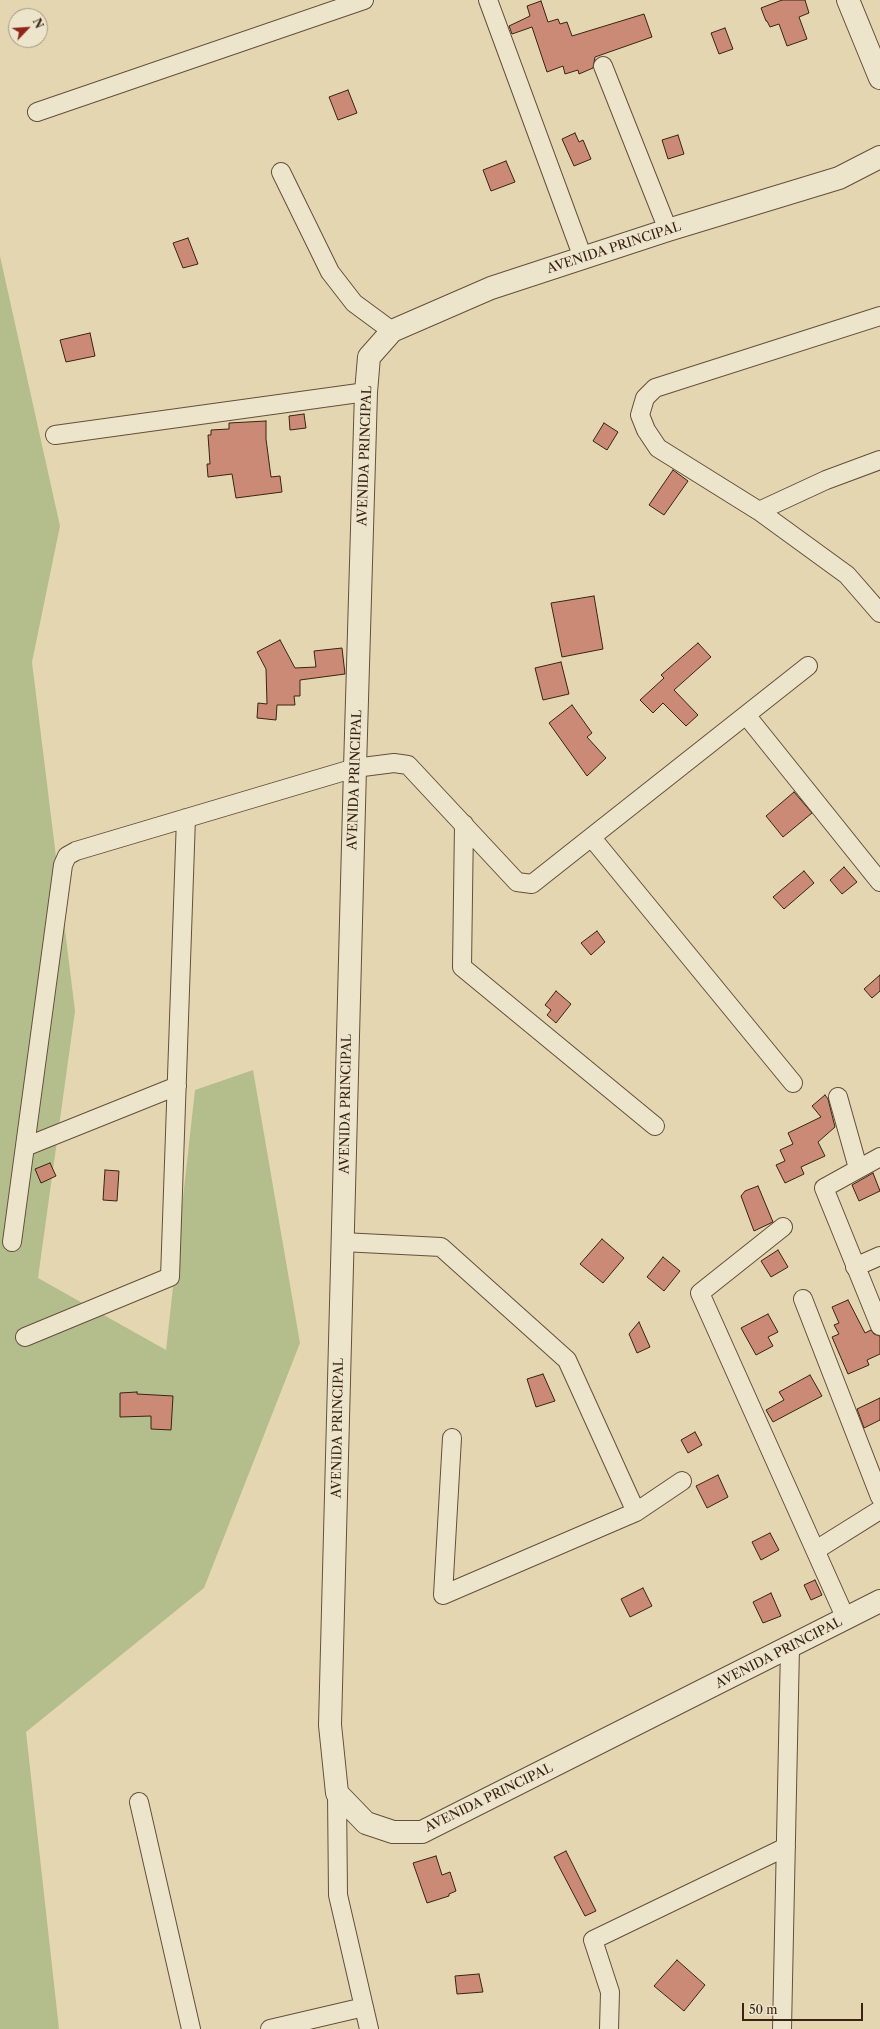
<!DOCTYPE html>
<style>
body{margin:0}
#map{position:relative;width:880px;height:2029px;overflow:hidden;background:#e4d6b1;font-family:"Libre Caslon Text",serif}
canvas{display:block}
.north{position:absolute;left:8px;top:8px;width:40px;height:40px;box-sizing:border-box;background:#ede4cc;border:1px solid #a59782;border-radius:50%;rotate:65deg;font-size:11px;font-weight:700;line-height:16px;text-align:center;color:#382412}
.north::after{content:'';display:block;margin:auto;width:14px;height:18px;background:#8f2418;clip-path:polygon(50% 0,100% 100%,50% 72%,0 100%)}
.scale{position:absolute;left:742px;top:2003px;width:121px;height:18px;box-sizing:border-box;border:2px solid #382412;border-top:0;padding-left:5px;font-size:12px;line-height:14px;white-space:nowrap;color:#382412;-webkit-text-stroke:3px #ede4cc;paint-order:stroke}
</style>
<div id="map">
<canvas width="880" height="2029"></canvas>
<div class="north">N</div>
<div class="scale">50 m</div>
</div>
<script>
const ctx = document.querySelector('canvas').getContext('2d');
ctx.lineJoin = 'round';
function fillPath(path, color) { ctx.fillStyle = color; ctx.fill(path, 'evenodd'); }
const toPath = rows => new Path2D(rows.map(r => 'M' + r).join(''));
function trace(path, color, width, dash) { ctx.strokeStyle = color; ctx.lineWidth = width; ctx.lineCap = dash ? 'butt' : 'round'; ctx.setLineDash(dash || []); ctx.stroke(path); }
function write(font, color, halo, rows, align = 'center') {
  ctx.font = font + ' "Libre Caslon Text",serif'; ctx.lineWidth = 4; ctx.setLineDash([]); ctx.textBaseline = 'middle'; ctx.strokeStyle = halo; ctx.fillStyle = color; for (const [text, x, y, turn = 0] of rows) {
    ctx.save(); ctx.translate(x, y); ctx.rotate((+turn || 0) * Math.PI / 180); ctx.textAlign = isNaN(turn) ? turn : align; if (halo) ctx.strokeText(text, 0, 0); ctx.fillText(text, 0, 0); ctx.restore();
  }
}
const green = toPath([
 [0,256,60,526,32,662,75,1011,38,1278,166,1350,195,1090,253,1070,300,1343,204,1588,26,1732,59,2029,0,2029]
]);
const building = toPath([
 [782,0,805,0,809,13,799,17,807,39,787,46,779,24,770,27,767,21,766,21,761,8,782,0],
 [541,1,548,22,558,19,560,24,567,22,572,36,644,14,652,37,595,57,593,68,579,74,578,70,565,74,563,66,547,72,532,27,512,34,509,26,530,16,527,6,541,1],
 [725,28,733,49,719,54,711,33,725,28],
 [348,90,357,113,338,120,329,97,348,90],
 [575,133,579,142,583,140,591,159,574,166,562,139,575,133],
 [678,135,684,154,668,159,662,140,678,135],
 [506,161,515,182,491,191,483,170,506,161],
 [188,238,198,264,183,268,173,243,188,238],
 [90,333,95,356,66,362,60,340,90,333],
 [304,414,306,428,290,430,289,416,304,414],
 [266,421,266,439,271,477,280,476,282,492,236,498,232,474,208,477,207,464,210,464,208,435,211,435,211,430,229,429,229,423,266,421],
 [604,423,618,432,607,450,593,441,604,423],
 [673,470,688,481,664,515,649,505,673,470],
 [594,596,603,649,562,657,551,603,594,596],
 [280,640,295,668,316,667,314,651,342,648,345,674,300,680,300,696,294,696,295,705,277,705,276,720,257,718,258,703,267,704,266,669,257,652,280,640],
 [698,643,711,657,674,690,698,715,686,726,663,703,653,713,640,700,664,678,661,675,698,643],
 [561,662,569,694,543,700,535,668,561,662],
 [572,705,592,733,587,737,606,758,587,776,549,723,572,705],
 [794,792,812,813,783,837,766,816,794,792],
 [844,867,857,882,842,894,830,880,844,867],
 [804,871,814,883,784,909,773,897,804,871],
 [597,931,605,942,591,955,581,943,597,931],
 [880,975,880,991,872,998,864,989,880,975],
 [556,991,571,1004,556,1023,547,1015,551,1010,545,1005,556,991],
 [825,1095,828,1099,835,1127,818,1142,825,1156,801,1167,804,1174,785,1183,776,1165,785,1161,780,1150,793,1144,788,1133,821,1117,812,1106,825,1095],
 [50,1163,56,1176,41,1183,35,1169,50,1163],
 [105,1170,119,1171,117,1201,103,1200,105,1170],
 [873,1173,880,1191,859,1201,852,1185,873,1173],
 [758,1186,773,1222,754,1231,741,1196,745,1191,758,1186],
 [602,1239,624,1258,603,1283,580,1264,602,1239],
 [778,1250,788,1267,771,1277,761,1261,778,1250],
 [663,1257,680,1271,664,1291,647,1277,663,1257],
 [848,1300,865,1333,871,1330,874,1334,880,1336,880,1354,867,1360,869,1365,848,1374,832,1337,839,1334,834,1325,839,1323,832,1307,848,1300],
 [768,1314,778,1332,768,1337,773,1346,756,1355,741,1328,768,1314],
 [639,1322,650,1347,637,1353,629,1334,639,1322],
 [543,1374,555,1401,536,1407,527,1379,543,1374],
 [810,1375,822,1396,773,1422,766,1410,784,1400,779,1392,810,1375],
 [137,1392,137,1394,173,1396,171,1430,151,1429,151,1416,120,1417,120,1393,137,1392],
 [880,1398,880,1420,864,1428,857,1409,880,1398],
 [695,1432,702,1445,688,1453,681,1440,695,1432],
 [718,1475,728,1497,707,1508,696,1486,718,1475],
 [770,1533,779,1550,761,1560,752,1542,770,1533],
 [815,1580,822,1595,811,1600,804,1585,815,1580],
 [643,1588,652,1606,630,1617,621,1599,643,1588],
 [771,1593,781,1616,763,1623,753,1602,771,1593],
 [566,1851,596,1911,585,1916,554,1857,566,1851],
 [436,1856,442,1875,450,1872,456,1891,449,1894,449,1896,427,1903,413,1863,436,1856],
 [677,1960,705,1985,684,2011,654,1986,677,1960],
 [479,1974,483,1992,457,1994,455,1976,479,1974]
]);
const minor = toPath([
 [488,0,583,258],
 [603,66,668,230],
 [37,112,364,0],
 [281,172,330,272,354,303,392,331],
 [880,316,655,388,645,398,640,415,646,430,658,448,759,511,847,575,880,613],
 [55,435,366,392],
 [759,511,826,480,880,460],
 [746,715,880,882],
 [464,824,462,967,655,1126],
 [592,838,793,1083],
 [838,1097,858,1168],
 [25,1147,177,1086],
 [880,1157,824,1188,880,1326],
 [783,1227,700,1293,846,1619],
 [12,1242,63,865,67,856,76,851,355,768,394,763,408,765,517,882,532,884,808,666],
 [342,1242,441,1247,567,1360,636,1512],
 [855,1267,880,1256],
 [803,1299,880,1497],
 [25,1337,170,1277,186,818],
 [452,1438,443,1595,636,1512,682,1481],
 [816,1550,880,1510],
 [337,1793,338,1895,369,2029],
 [139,1802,191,2029],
 [270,2029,364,2007],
 [609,2029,610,1992,593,1940,786,1847],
 [782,2029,790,1647]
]);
const tertiary = toPath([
 [848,0,880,78],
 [880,157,839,178,668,230,491,288,392,331,369,357,366,392,355,768,330,1725,337,1793,366,1823,393,1832,422,1832,880,1601]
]);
const streetNames = [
 ["AVENIDA PRINCIPAL",614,248,-18],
 ["AVENIDA PRINCIPAL",365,456,-88],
 ["AVENIDA PRINCIPAL",355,780,-88],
 ["AVENIDA PRINCIPAL",346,1104,-89],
 ["AVENIDA PRINCIPAL",338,1428,-89],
 ["AVENIDA PRINCIPAL",779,1653,-27],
 ["AVENIDA PRINCIPAL",489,1798,-26]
];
fillPath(green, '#b4be8c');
fillPath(building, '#cb8a76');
trace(building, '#382412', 1);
trace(minor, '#63503a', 20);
trace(tertiary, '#63503a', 24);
trace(minor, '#ede4cc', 18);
trace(tertiary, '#ede4cc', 22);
write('13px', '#382412', '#ede4cc', streetNames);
</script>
